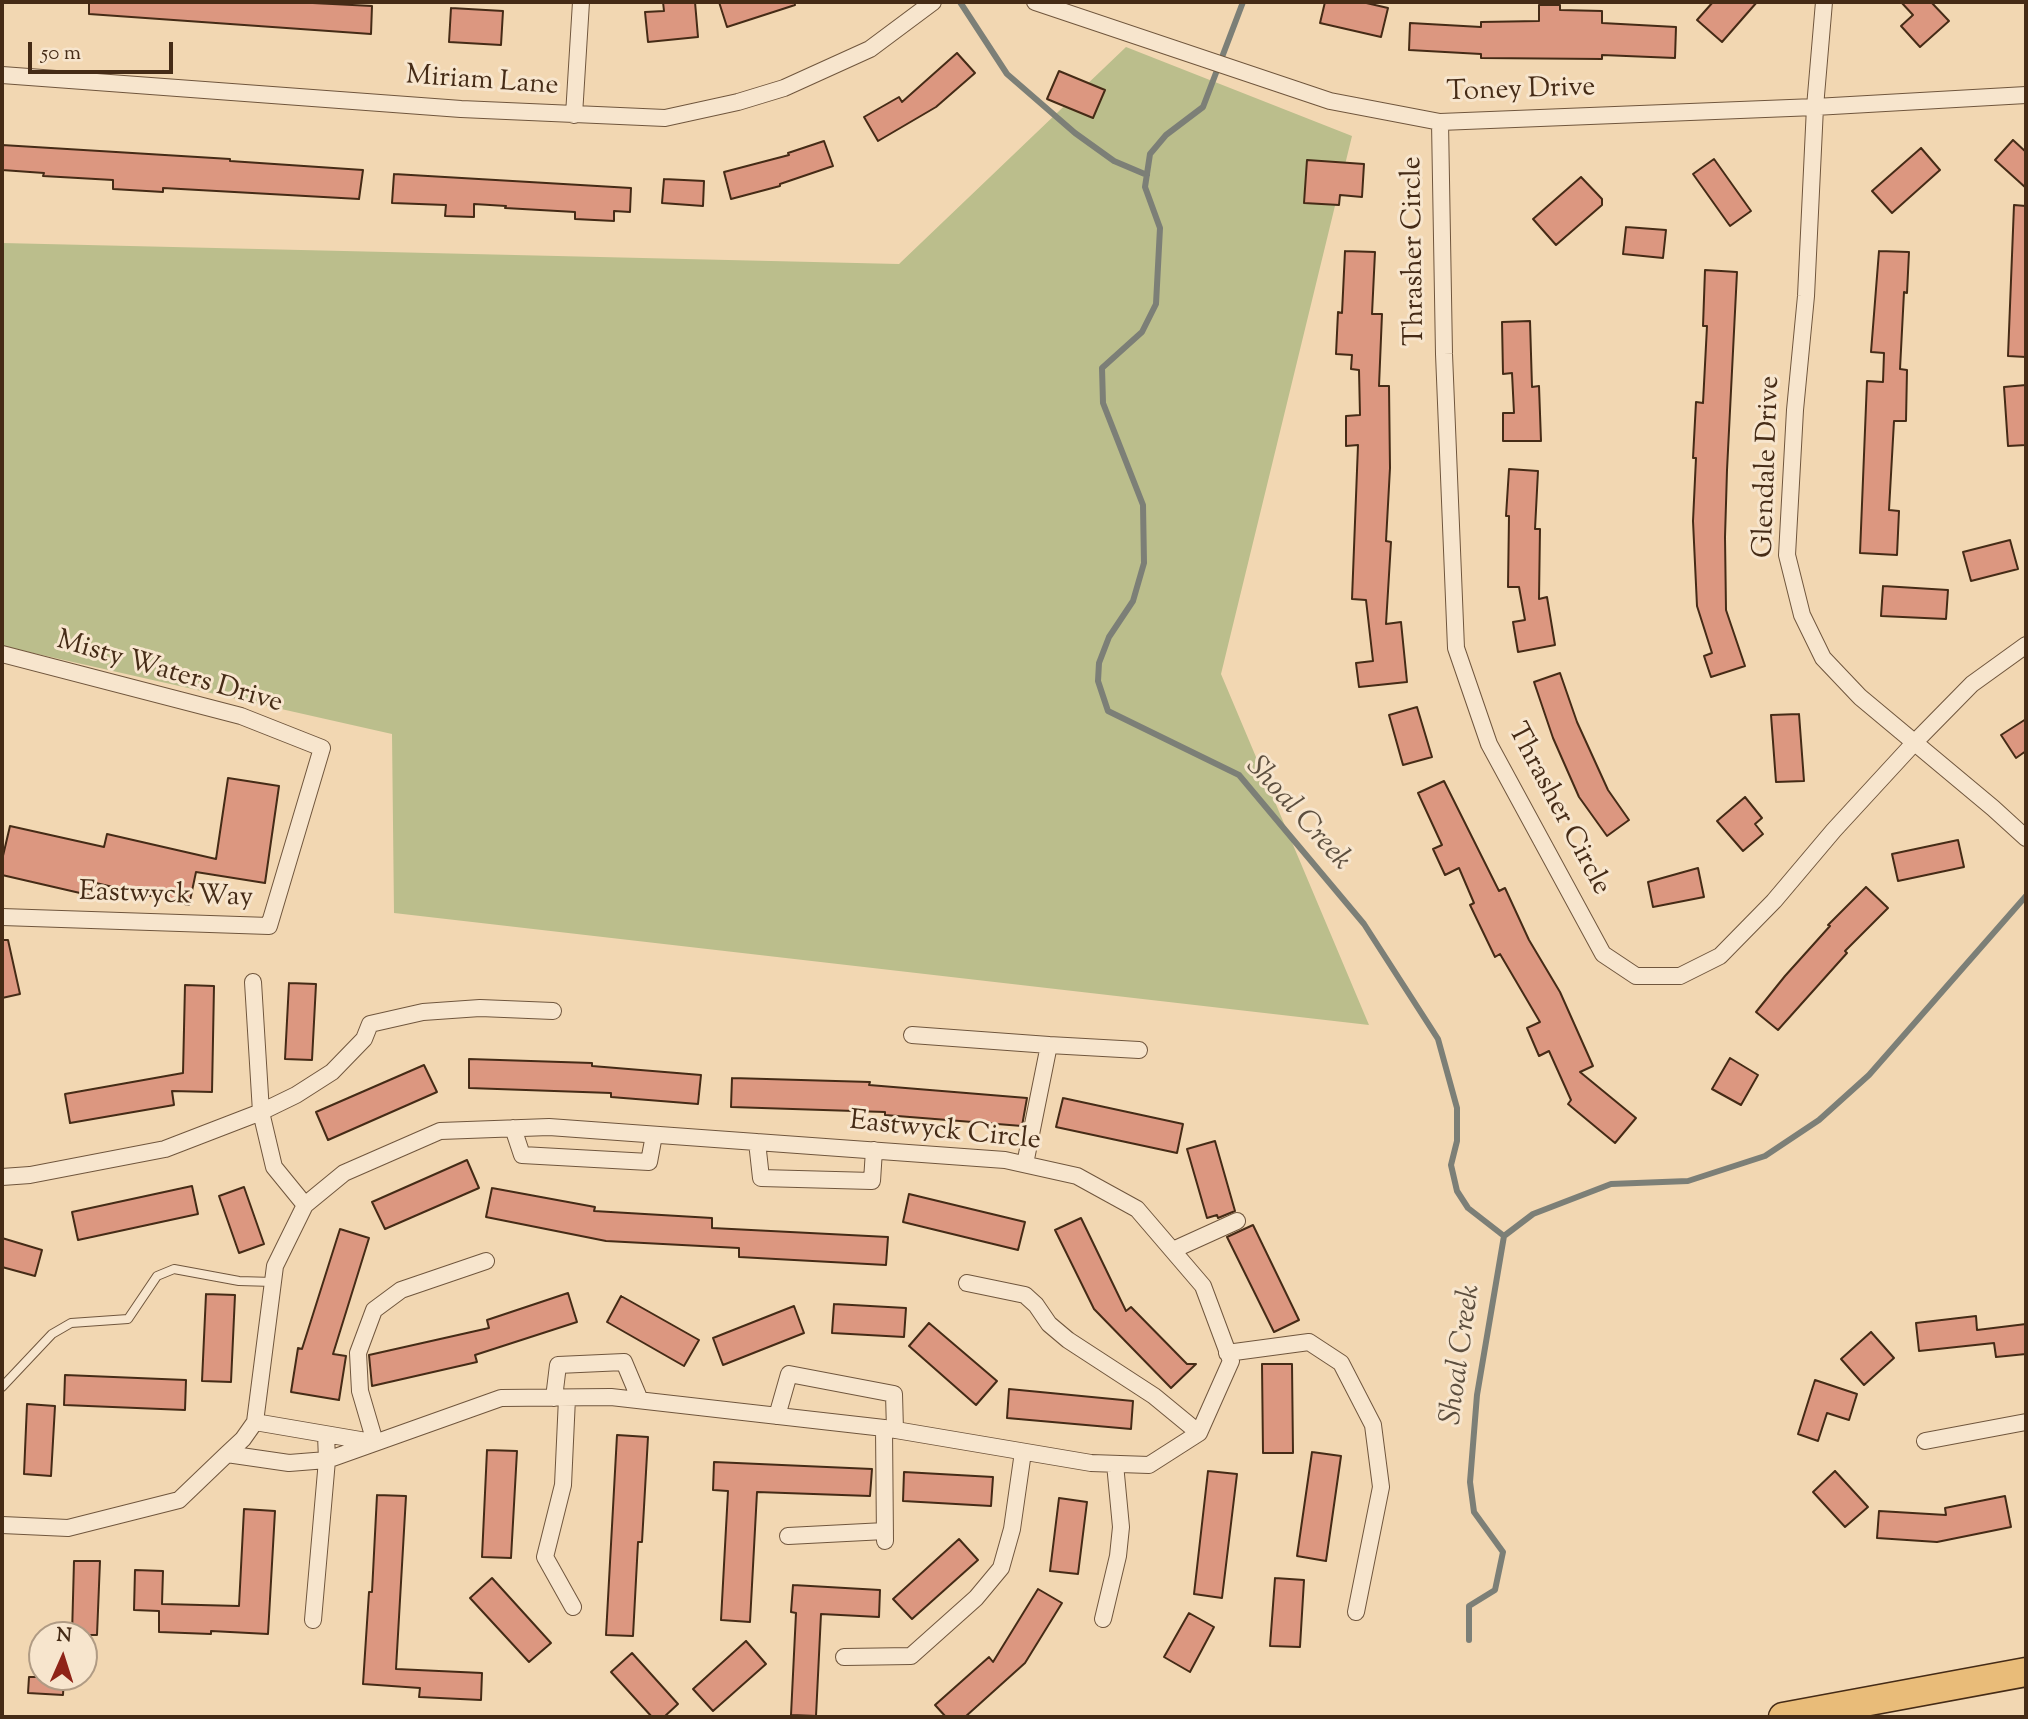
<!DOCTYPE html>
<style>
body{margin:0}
#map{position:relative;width:2028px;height:1719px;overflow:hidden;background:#f2d7b2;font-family:"Sorts Mill Goudy",serif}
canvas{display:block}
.frame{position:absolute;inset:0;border:4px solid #452b16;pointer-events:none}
.north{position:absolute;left:28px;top:1621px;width:70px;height:70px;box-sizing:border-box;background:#f7e5cd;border:2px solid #b09b84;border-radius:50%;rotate:3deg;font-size:19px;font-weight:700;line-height:28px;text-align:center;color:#452b16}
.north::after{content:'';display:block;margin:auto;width:24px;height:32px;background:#8f2418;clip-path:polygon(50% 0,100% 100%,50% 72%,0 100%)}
.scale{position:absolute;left:28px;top:42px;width:145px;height:32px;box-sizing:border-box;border:4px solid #452b16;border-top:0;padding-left:9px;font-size:21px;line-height:24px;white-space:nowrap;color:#452b16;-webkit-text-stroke:5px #f7e5cd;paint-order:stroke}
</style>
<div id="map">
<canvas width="2028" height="1719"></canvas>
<div class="frame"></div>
<div class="north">N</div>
<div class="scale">50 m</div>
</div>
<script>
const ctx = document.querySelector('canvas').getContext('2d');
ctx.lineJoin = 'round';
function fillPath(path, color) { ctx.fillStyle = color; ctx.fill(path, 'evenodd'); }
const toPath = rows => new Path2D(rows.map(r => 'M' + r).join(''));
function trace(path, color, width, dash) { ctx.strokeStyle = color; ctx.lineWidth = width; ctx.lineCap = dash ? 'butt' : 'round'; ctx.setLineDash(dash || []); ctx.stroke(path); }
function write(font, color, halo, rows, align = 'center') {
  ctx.font = font + ' "Sorts Mill Goudy",serif'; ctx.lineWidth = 6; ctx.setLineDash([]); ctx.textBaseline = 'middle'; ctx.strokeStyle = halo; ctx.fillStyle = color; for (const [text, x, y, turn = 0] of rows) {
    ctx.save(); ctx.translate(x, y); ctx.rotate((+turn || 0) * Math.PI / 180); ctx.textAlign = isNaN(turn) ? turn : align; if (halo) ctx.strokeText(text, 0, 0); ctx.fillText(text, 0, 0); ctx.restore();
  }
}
const green = toPath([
 [1126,47,1352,136,1221,674,1369,1025,394,913,392,734,2,646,2,243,899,264]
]);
const stream = toPath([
 [960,2,1007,74,1075,133,1114,161,1147,175],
 [1243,2,1203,107,1166,135,1150,154,1145,187,1160,228,1156,304,1142,332,1102,368,1103,403,1143,505,1144,563,1133,601,1109,637,1099,663,1098,681,1108,711,1239,775,1364,924,1438,1039,1457,1108,1457,1141,1451,1165,1457,1191,1468,1208,1504,1236],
 [1504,1236,1533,1214,1611,1184,1688,1181,1765,1156,1819,1120,1869,1075,2026,896],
 [1469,1640,1469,1606,1495,1590,1503,1552,1474,1512,1470,1482,1477,1395,1504,1236]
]);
const building = toPath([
 [89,2,293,2,372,6,371,34,89,14,89,2],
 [663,2,695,2,698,37,648,42,645,12,664,11,663,2],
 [719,2,794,2,795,5,727,27,719,2],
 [1325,2,1362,2,1388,8,1381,37,1320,23,1325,2],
 [1713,2,1757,2,1722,42,1697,20,1713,2],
 [1901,2,1931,2,1949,21,1920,47,1901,26,1913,15,1901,2],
 [1539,5,1560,5,1560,10,1602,11,1602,23,1676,27,1675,58,1602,55,1602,59,1481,58,1481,54,1409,50,1410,23,1481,27,1481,22,1539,21,1539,5],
 [451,8,503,11,501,45,449,42,451,8],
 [957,53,975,73,936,107,878,141,864,117,899,97,902,102,957,53],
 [1059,71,1105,90,1093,118,1047,99,1059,71],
 [2013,140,2026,152,2026,188,1995,160,2013,140],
 [824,141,833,166,780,184,780,186,731,199,724,172,789,155,788,153,824,141],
 [2,145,230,159,230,161,363,170,359,199,163,188,163,192,113,189,113,180,43,176,44,173,2,170,2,145],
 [1921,148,1940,170,1892,213,1872,191,1921,148],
 [1714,159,1751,211,1730,226,1693,174,1714,159],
 [1307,160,1364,164,1362,197,1340,195,1339,205,1304,203,1307,160],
 [394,174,631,188,630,212,614,211,614,221,575,219,575,212,505,208,506,206,474,204,474,217,445,216,446,205,392,203,394,174],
 [1581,177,1602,199,1602,205,1556,245,1533,219,1581,177],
 [664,179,704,181,703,206,662,203,664,179],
 [2014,205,2026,206,2026,357,2008,356,2014,205],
 [1626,227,1666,230,1663,258,1623,254,1626,227],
 [1345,251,1375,252,1372,314,1382,314,1379,386,1389,386,1390,468,1386,541,1391,542,1386,624,1401,622,1407,682,1359,687,1356,663,1373,661,1366,600,1352,599,1358,445,1346,446,1346,416,1360,415,1359,370,1351,369,1352,355,1336,354,1338,312,1342,313,1345,251],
 [1879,251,1909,252,1907,293,1904,292,1900,369,1907,370,1906,421,1894,421,1889,510,1899,511,1897,555,1860,553,1867,381,1883,382,1884,353,1871,352,1879,251],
 [1705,270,1737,272,1727,470,1725,537,1726,610,1745,666,1711,677,1704,656,1712,653,1697,606,1693,521,1696,458,1693,458,1696,402,1703,403,1707,326,1703,326,1705,270],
 [1530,321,1532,387,1539,386,1541,441,1503,441,1503,413,1514,413,1512,373,1503,374,1502,322,1530,321],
 [2026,385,2026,445,2008,446,2004,387,2026,385],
 [1509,469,1538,471,1535,529,1540,529,1539,599,1547,597,1555,645,1518,652,1513,622,1525,620,1519,587,1508,587,1509,516,1506,516,1509,469],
 [2010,540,2018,569,1971,581,1963,552,2010,540],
 [1883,586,1948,590,1946,619,1881,616,1883,586],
 [1560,673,1577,722,1608,790,1629,820,1607,836,1579,797,1553,738,1534,682,1560,673],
 [1417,707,1432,757,1403,765,1389,715,1417,707],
 [1799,714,1804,781,1776,782,1771,715,1799,714],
 [2026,719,2026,751,2016,758,2001,735,2026,719],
 [228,778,279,786,265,883,196,872,189,905,96,883,93,896,2,875,2,860,10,826,104,847,107,834,216,859,228,778],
 [1444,781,1499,891,1505,888,1529,940,1560,992,1593,1066,1580,1072,1636,1118,1615,1143,1568,1104,1571,1100,1549,1051,1539,1056,1527,1028,1540,1022,1500,954,1495,957,1470,905,1474,903,1459,868,1445,875,1433,849,1442,845,1418,793,1444,781],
 [1745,797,1762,818,1755,824,1763,834,1743,851,1717,821,1745,797],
 [1958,840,1964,867,1898,881,1892,854,1958,840],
 [1698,868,1704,897,1653,907,1648,882,1698,868],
 [1866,887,1888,908,1845,951,1847,953,1778,1030,1756,1012,1785,976,1830,926,1828,925,1866,887],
 [2,940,8,940,20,994,2,998,2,940],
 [289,983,316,984,312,1060,285,1059,289,983],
 [185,985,214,986,212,1092,172,1091,174,1105,70,1123,65,1094,183,1073,185,985],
 [1730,1058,1758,1075,1741,1105,1712,1089,1730,1058],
 [469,1059,592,1063,592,1066,701,1075,698,1104,611,1097,611,1093,469,1088,469,1059],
 [424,1065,437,1092,328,1140,316,1112,424,1065],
 [732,1078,870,1082,869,1085,1027,1098,1022,1126,885,1115,885,1112,731,1107,732,1078],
 [1063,1098,1183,1124,1177,1153,1056,1127,1063,1098],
 [1215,1141,1235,1211,1218,1218,1217,1215,1207,1218,1187,1149,1215,1141],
 [467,1160,479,1188,385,1229,372,1202,467,1160],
 [192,1186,198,1214,78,1240,72,1212,192,1186],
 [244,1187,264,1244,239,1253,219,1196,244,1187],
 [492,1188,595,1207,594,1211,712,1218,712,1228,888,1237,886,1265,739,1257,739,1248,606,1241,486,1217,492,1188],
 [909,1194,1025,1222,1018,1250,903,1222,909,1194],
 [1081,1218,1126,1311,1131,1307,1187,1364,1196,1364,1171,1388,1094,1309,1055,1230,1081,1218],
 [1253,1225,1299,1320,1274,1332,1227,1237,1253,1225],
 [340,1229,369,1238,333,1354,346,1356,339,1400,291,1392,298,1348,302,1349,340,1229],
 [2,1238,42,1250,35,1276,2,1267,2,1238],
 [568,1293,577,1322,475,1355,477,1362,372,1386,369,1355,489,1328,487,1320,568,1293],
 [206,1294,235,1295,231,1382,202,1381,206,1294],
 [621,1296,699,1340,684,1366,607,1322,621,1296],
 [834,1304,906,1308,904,1337,832,1333,834,1304],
 [794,1306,804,1333,723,1365,713,1338,794,1306],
 [1976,1316,1977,1330,2026,1324,2026,1354,1996,1357,1994,1343,1919,1351,1916,1323,1976,1316],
 [929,1323,997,1381,976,1405,909,1346,929,1323],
 [1871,1332,1894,1358,1864,1385,1841,1359,1871,1332],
 [1262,1364,1292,1364,1293,1453,1263,1453,1262,1364],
 [65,1375,186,1380,185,1410,64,1405,65,1375],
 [1815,1380,1857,1394,1849,1420,1827,1413,1818,1441,1798,1434,1815,1380],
 [1009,1389,1133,1401,1131,1429,1007,1418,1009,1389],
 [27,1404,55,1406,51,1476,24,1474,27,1404],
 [617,1435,648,1437,642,1542,638,1542,633,1636,606,1635,617,1435],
 [487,1450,517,1451,511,1558,482,1557,487,1450],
 [1312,1452,1341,1456,1326,1561,1297,1556,1312,1452],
 [714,1462,872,1469,870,1496,757,1492,750,1622,721,1620,728,1491,713,1490,714,1462],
 [1208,1471,1237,1474,1222,1598,1194,1594,1208,1471],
 [1835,1471,1868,1507,1845,1527,1813,1492,1835,1471],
 [904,1472,993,1477,991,1506,903,1501,904,1472],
 [377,1495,406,1496,396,1669,482,1673,481,1700,419,1697,420,1688,363,1684,369,1592,372,1592,377,1495],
 [2005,1496,2011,1527,1937,1542,1877,1538,1879,1511,1946,1515,1945,1508,2005,1496],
 [1059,1498,1087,1502,1078,1574,1050,1571,1059,1498],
 [244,1509,275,1511,268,1634,211,1631,211,1634,159,1632,159,1611,134,1610,135,1570,163,1571,162,1604,239,1606,244,1509],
 [959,1539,978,1560,912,1619,893,1599,959,1539],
 [74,1561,100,1561,97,1635,72,1635,74,1561],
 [492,1578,551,1643,529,1662,470,1598,492,1578],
 [1275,1578,1304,1580,1300,1647,1270,1646,1275,1578],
 [793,1585,880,1590,879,1617,821,1614,816,1716,791,1715,796,1613,791,1612,793,1585],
 [1038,1589,1062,1603,1025,1663,965,1717,946,1717,935,1705,989,1657,993,1662,1038,1589],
 [1189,1613,1214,1627,1190,1672,1164,1657,1189,1613],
 [746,1641,766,1664,713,1711,693,1689,746,1641],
 [632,1653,678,1704,664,1717,652,1717,611,1672,632,1653],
 [29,1677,64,1677,63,1695,28,1693,29,1677]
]);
const service = toPath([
 [2,1387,52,1334,71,1323,128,1319,157,1276,174,1269,239,1281,273,1282]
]);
const minor = toPath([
 [1035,2,1330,101,1440,122,1815,107,2026,95],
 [1824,2,1815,107,1806,296,1795,410,1787,555,1802,615,1823,658,1860,697,1993,808,2026,838],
 [2,75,461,109,665,118,738,102,784,88,870,49,933,2],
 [574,115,581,2],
 [1440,122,1444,354,1456,648,1489,744,1603,954,1636,976,1680,976,1720,956,1774,901,1834,830,1915,742,1972,684,2026,645],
 [2,654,241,716,322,748,269,926,2,917],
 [253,982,261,1112,274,1167,305,1205],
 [912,1035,1049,1045],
 [513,1128,522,1155,649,1162,654,1135],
 [757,1142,761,1178,872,1181,874,1150],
 [1025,1164,1049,1045,1139,1050],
 [2,1177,30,1175,165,1149,261,1112,296,1095,332,1072,364,1039,370,1024,423,1012,480,1008,553,1011],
 [1173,1250,1237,1221],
 [967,1283,1025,1295,1036,1305,1049,1324,1068,1340,1154,1396,1199,1433],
 [1227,1353,1309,1342,1341,1363,1373,1425,1381,1487,1356,1612],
 [554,1398,558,1365,624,1362,640,1400],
 [567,1398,563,1485,545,1557,573,1607],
 [777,1416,789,1374,894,1394,895,1430],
 [255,1422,372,1442],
 [884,1428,885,1541],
 [1925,1441,2026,1422],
 [375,1442,360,1391,358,1353,374,1310,401,1290,486,1261],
 [2,1525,68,1528,179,1500,227,1454,243,1439,255,1422,275,1266,305,1205,344,1173,440,1131,549,1127,1005,1160,1077,1176,1137,1209,1203,1286,1231,1361,1199,1433,1149,1465,1091,1463,884,1428,611,1397,501,1398,327,1460,289,1463,227,1454],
 [788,1536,885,1531],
 [1103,1619,1118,1556,1121,1527,1115,1464],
 [313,1620,327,1460,326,1435],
 [844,1657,911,1656,976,1598,1001,1568,1012,1529,1023,1452]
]);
const motorway = toPath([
 [1783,1717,2026,1672]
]);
const streetNames = [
 ["Miriam Lane",482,83,4],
 ["Toney Drive",1521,92,-2],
 ["Thrasher Circle",1416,251,-91],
 ["Glendale Drive",1769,467,-88],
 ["Misty Waters Drive",169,674,16],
 ["Thrasher Circle",1557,810,62],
 ["Eastwyck Way",166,897,2],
 ["Eastwyck Circle",945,1133,6]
];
const waterNames = [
 ["Shoal Creek",1297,815,48],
 ["Shoal Creek",1463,1355,-82]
];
fillPath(green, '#bbbe8c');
trace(stream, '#7c7f77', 6);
fillPath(building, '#dc9780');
trace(building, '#452b16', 2);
trace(service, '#70563d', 10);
trace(minor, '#70563d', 18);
trace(motorway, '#452b16', 31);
trace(service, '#f7e5cd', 8);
trace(minor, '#f7e5cd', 16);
trace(motorway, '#e9bc79', 28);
write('28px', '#452b16', '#f7e5cd', streetNames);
write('italic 30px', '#5c4e3e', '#f7e5cd', waterNames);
</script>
